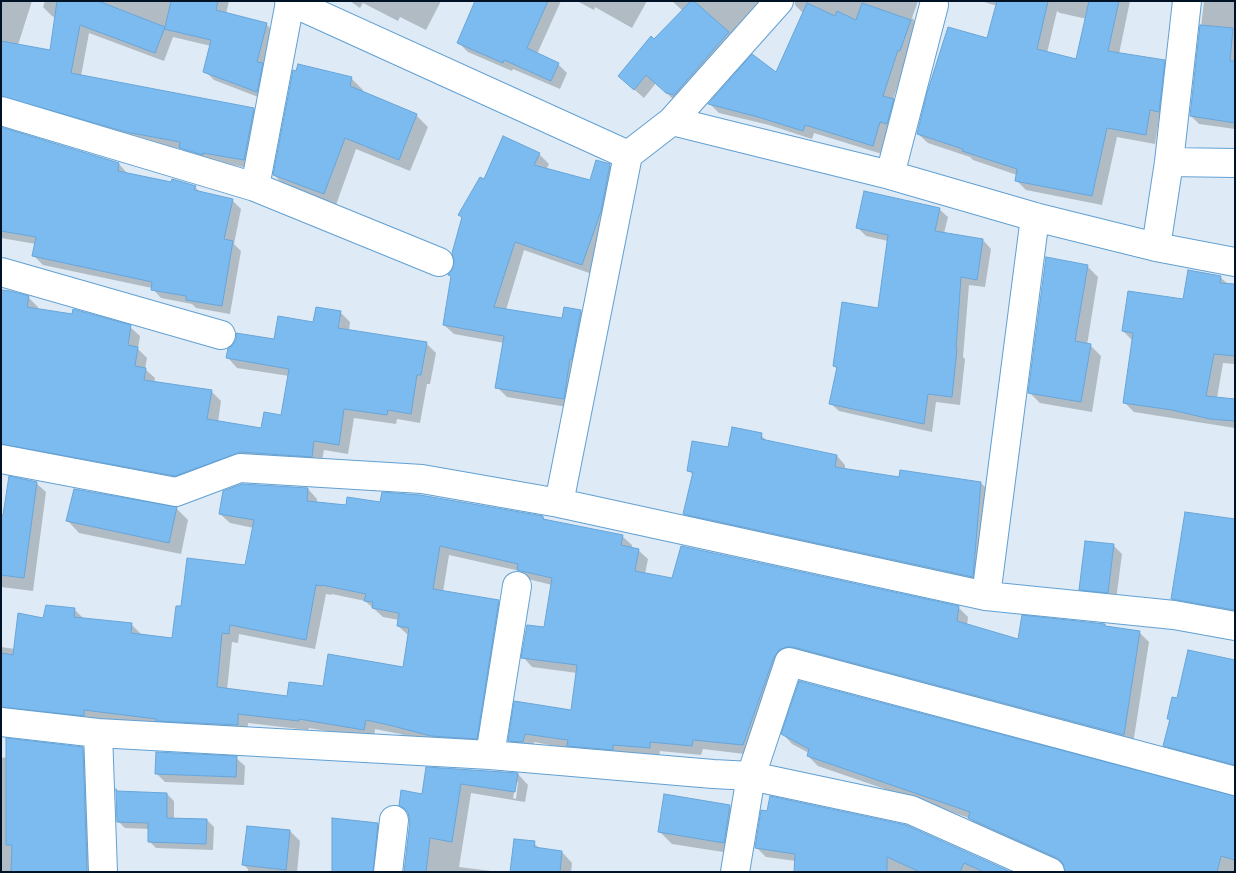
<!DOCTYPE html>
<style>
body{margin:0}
#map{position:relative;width:1236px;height:873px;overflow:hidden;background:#deeaf5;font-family:Ubuntu,sans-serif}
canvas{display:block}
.frame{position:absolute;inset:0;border:2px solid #001225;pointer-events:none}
</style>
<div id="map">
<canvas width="1236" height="873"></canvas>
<div class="frame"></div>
</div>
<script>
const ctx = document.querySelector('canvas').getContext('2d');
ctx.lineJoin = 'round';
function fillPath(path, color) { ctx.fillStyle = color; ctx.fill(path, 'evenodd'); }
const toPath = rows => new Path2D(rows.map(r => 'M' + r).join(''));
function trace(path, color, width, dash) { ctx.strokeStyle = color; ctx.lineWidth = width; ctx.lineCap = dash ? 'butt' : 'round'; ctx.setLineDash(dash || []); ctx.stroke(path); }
const shadow = toPath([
 [1,1,32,1,18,45,51,52,56,18,52,16,43,7,45,1,229,1,226,14,266,24,275,33,266,100,214,80,205,71,211,46,173,37,164,61,89,33,81,76,253,109,263,118,253,169,189,156,182,149,136,141,14,105,5,96,1,95],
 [350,1,441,1,426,30,400,17,398,21,363,3,360,8],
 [477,1,561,1,537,54,558,64,567,73,560,89,513,69,512,71,468,52,459,43],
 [577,1,647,1,632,28,595,7,594,10],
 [672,1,773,1,676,102,656,83,644,98,629,85,654,41,683,11],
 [795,1,918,1,912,18,921,27,907,58,893,100,902,109,882,154,814,133,812,139,769,125,719,113,710,104,776,74,804,14,795,5],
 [981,1,1130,1,1119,54,1164,61,1174,71,1168,121,1159,119,1155,144,1117,137,1102,205,1026,190,1016,180,1017,175,973,160,970,157,928,143,918,134,988,39,997,6],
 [1057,11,1060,13,1087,19,1077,60,1047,53],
 [1204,1,1235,1,1235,129,1199,124,1191,116],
 [351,78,363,90,362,93,416,115,428,127,410,171,356,149,336,205,286,187,274,175],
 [1,129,119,164,128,174,195,187,201,193,232,200,241,209,234,244,241,251,230,314,196,308,192,304,161,298,152,288,43,265,34,256,36,244,1,238],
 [539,154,549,164,546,170,591,182,610,165,619,175,592,274,524,250,506,310,563,320,581,311,591,321,573,408,507,397,497,387,504,343,454,334,444,325,463,218,460,215,484,180],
 [939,209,948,217,944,233,983,240,991,249,985,287,969,285,963,357,965,359,960,405,936,402,932,432,839,411,830,403,837,369,834,366,879,309,888,241,866,236,858,228],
 [1087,266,1098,277,1087,345,1090,345,1101,356,1092,412,1040,403,1029,392],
 [1220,277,1229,285,1235,286,1235,364,1223,363,1217,398,1235,400,1235,428,1134,412,1124,402,1133,341,1123,331,1184,301],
 [1,291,28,297,38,307,37,310,130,327,140,336,138,349,147,358,145,369,155,378,154,383,211,391,221,401,218,422,262,429,282,417,289,376,237,368,228,358,275,340,340,312,350,322,349,331,426,343,436,353,430,384,427,384,420,423,397,419,396,424,354,418,348,454,324,450,321,466,185,485,1,451],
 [761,435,768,442,837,456,845,465,845,469,901,479,981,483,990,492,981,585,693,522,684,513,694,476,688,470,729,448],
 [36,483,46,492,33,591,1,587,1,516,4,516],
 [308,489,317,499,317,504,347,507,381,503,543,517,546,521,622,536,632,545,632,548,638,550,648,559,645,574,673,580,958,607,968,617,967,626,1019,641,1104,625,1107,627,1139,632,1149,642,1133,744,804,656,753,755,703,749,701,755,660,751,659,757,571,749,534,742,533,751,519,750,509,740,572,712,577,673,532,667,523,657,545,628,552,585,528,579,520,571,449,555,443,592,498,601,508,611,486,748,442,745,400,734,375,729,374,739,309,728,308,730,248,723,247,734,1,720,1,647,15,649,44,620,47,606,75,610,84,619,132,625,141,634,173,639,182,608,246,566,254,528,230,523,220,514],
 [326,594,331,595,332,594,365,601,383,617,399,620,398,626,408,635,404,668,324,687,288,698,227,690,232,642,238,643,239,634,315,649],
 [176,508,188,520,181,554,79,533,68,521],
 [1235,521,1235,618,1183,609,1173,599],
 [1113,545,1122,554,1116,600,1089,598,1081,589],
 [1235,661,1235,771,1174,755,1165,745,1171,721,1168,718,1178,700],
 [783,734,1235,797,1235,872,1066,872,1065,866,979,827,969,818,818,766,808,756,809,753,792,744],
 [82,748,92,758,97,872,1,872,1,758],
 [236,758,245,766,244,785,165,782,157,774],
 [427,768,518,774,528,785,525,802,471,793,459,867,499,872,405,872,411,822,410,815,400,805,423,795],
 [516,782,518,782,516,799,513,798],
 [167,794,174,801,174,819,207,820,214,827,213,850,156,848,149,841,149,829,125,828,118,821],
 [730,807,742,819,736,854,672,844,659,831],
 [762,812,1008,872,795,872,796,861,766,857,756,847],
 [377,824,388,835,383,872,334,872],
 [290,831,300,841,297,872,248,872,248,869,243,864],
 [534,843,541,850,562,852,572,863,571,872,511,872]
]);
const building = toPath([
 [57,1,98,1,165,27,171,1,218,1,216,10,267,23,257,62,263,63,257,92,203,72,211,40,164,29,165,27,155,53,80,25,71,73,254,108,244,160,203,153,203,155,179,148,180,142,126,132,1,96,1,41,50,50,57,1],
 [475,1,548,1,527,48,559,63,551,81,504,60,503,63,457,43,475,1],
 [691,1,694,1,729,32,674,95,666,93,646,75,634,90,618,76,651,36,654,39,691,1],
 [997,1,1048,1,1037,49,1076,59,1089,1,1119,1,1108,51,1165,60,1159,112,1150,110,1146,135,1107,128,1092,196,1015,181,1017,169,962,151,963,149,917,134,927,93,948,27,987,38,997,1],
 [807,3,835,16,837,11,856,20,862,3,911,20,900,51,898,50,883,96,894,99,887,124,880,122,873,146,805,125,803,131,758,117,708,104,752,54,776,72,807,3],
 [1200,25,1233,28,1230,61,1235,61,1235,123,1190,116,1200,25],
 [298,64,352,77,350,86,417,114,399,160,345,138,324,194,273,175,293,70,296,71,298,64],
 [1,127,119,163,118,171,171,182,172,179,196,186,194,190,233,199,224,239,233,241,222,306,186,300,186,296,151,290,152,282,32,256,36,237,1,231,1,127],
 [503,136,540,153,534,165,590,180,596,160,610,164,601,211,582,265,515,242,494,307,562,318,564,307,581,310,572,359,570,359,564,399,495,388,504,336,443,325,451,276,448,275,453,268,454,260,452,253,462,217,458,215,480,177,484,179,503,136],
 [864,191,940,208,935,231,983,239,977,280,961,277,956,349,957,349,952,397,928,394,924,424,829,404,837,367,833,366,842,302,878,308,888,235,856,228,864,191],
 [1046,257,1088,265,1075,341,1091,344,1081,402,1028,393,1046,257],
 [1188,270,1221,276,1220,283,1235,284,1235,356,1214,354,1206,396,1235,399,1235,421,1210,419,1172,410,1123,403,1133,333,1122,331,1128,291,1183,299,1188,270],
 [1,290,10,291,29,296,27,307,72,314,73,309,131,325,128,345,138,347,135,366,146,368,144,380,212,390,207,419,261,428,264,412,281,415,289,369,226,358,228,348,232,346,236,340,236,333,274,339,278,316,313,322,316,307,341,311,338,328,427,342,421,375,417,375,411,414,388,410,387,415,344,409,339,445,314,441,312,457,241,452,175,476,1,444,1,290],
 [732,427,762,433,761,439,837,455,835,467,899,477,900,470,981,482,973,577,683,514,693,472,687,471,692,441,728,447,732,427],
 [9,476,37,482,24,578,1,575,1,515,3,515,9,476],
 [242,484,308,488,307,501,346,505,347,497,380,502,382,492,420,495,543,516,543,519,623,535,621,545,639,549,635,571,672,578,681,546,959,606,957,621,1018,639,1022,615,1105,624,1105,626,1140,631,1124,735,793,647,786,647,779,650,774,657,743,745,693,740,692,746,650,742,650,748,613,745,613,750,567,746,568,740,525,734,523,742,508,741,514,701,571,710,577,665,521,658,527,625,544,627,552,578,517,570,518,564,440,546,433,589,499,600,477,739,431,736,389,725,366,720,364,730,299,719,299,721,238,714,238,725,156,721,156,719,84,710,84,716,1,707,1,653,13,655,18,613,43,618,46,605,75,608,74,617,132,623,131,633,172,638,176,606,181,606,187,558,245,565,254,520,219,514,223,491,242,484],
 [316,585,322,586,322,585,366,594,364,601,373,602,372,608,399,613,397,626,409,628,403,667,328,654,323,686,289,682,287,696,217,687,222,633,229,634,230,625,306,640,316,585],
 [74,489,177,507,169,543,66,521,74,489],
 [1185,512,1235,519,1235,610,1171,599,1185,512],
 [1085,541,1114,544,1108,593,1079,590,1085,541],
 [1188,650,1235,660,1235,765,1163,746,1170,719,1167,719,1172,697,1177,698,1188,650],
 [799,681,1235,796,1235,860,1221,856,1217,872,1065,872,1063,863,1057,858,968,818,970,812,807,756,809,749,781,734,799,681],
 [6,738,83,747,87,872,11,872,12,845,6,845,6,738],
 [156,752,237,756,236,777,155,774,156,752],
 [426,767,518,773,515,792,461,784,452,842,430,838,426,872,404,872,410,821,408,813,404,808,399,806,401,790,422,794,426,767],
 [116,789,117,791,167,793,167,818,207,819,206,844,148,842,148,823,117,822,116,789],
 [664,794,730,805,724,843,658,832,664,794],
 [770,796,906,825,1011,872,984,872,964,863,960,872,920,872,887,857,887,872,794,872,795,854,755,848,761,810,767,811,770,796],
 [332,818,378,823,373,872,332,872,332,818],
 [247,826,290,830,286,870,242,865,247,826],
 [514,839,535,841,534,847,562,851,560,872,510,872,514,839]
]);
const street = toPath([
 [289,1,628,155,672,121,890,175,1035,217,1156,247,1235,262],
 [1,111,255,187,439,262],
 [672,121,779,1],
 [1169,162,1235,163],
 [890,175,934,5],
 [255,187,290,2],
 [1156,247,1169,162,1187,1],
 [1,272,221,335],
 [1,459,176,492,240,468,422,479,559,503,986,596,1174,615,1235,626],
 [559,503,628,155],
 [986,596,1035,217],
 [1,722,98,733,490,755,713,774,751,776,911,810,1050,872],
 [98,733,103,872],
 [490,755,517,586],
 [388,872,394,820],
 [735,872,751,776,789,662,1235,781]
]);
fillPath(shadow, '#0003');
fillPath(building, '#7cbbf0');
trace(building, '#67a5d8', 1);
trace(street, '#61a0d3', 30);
trace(street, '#fff', 28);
</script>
